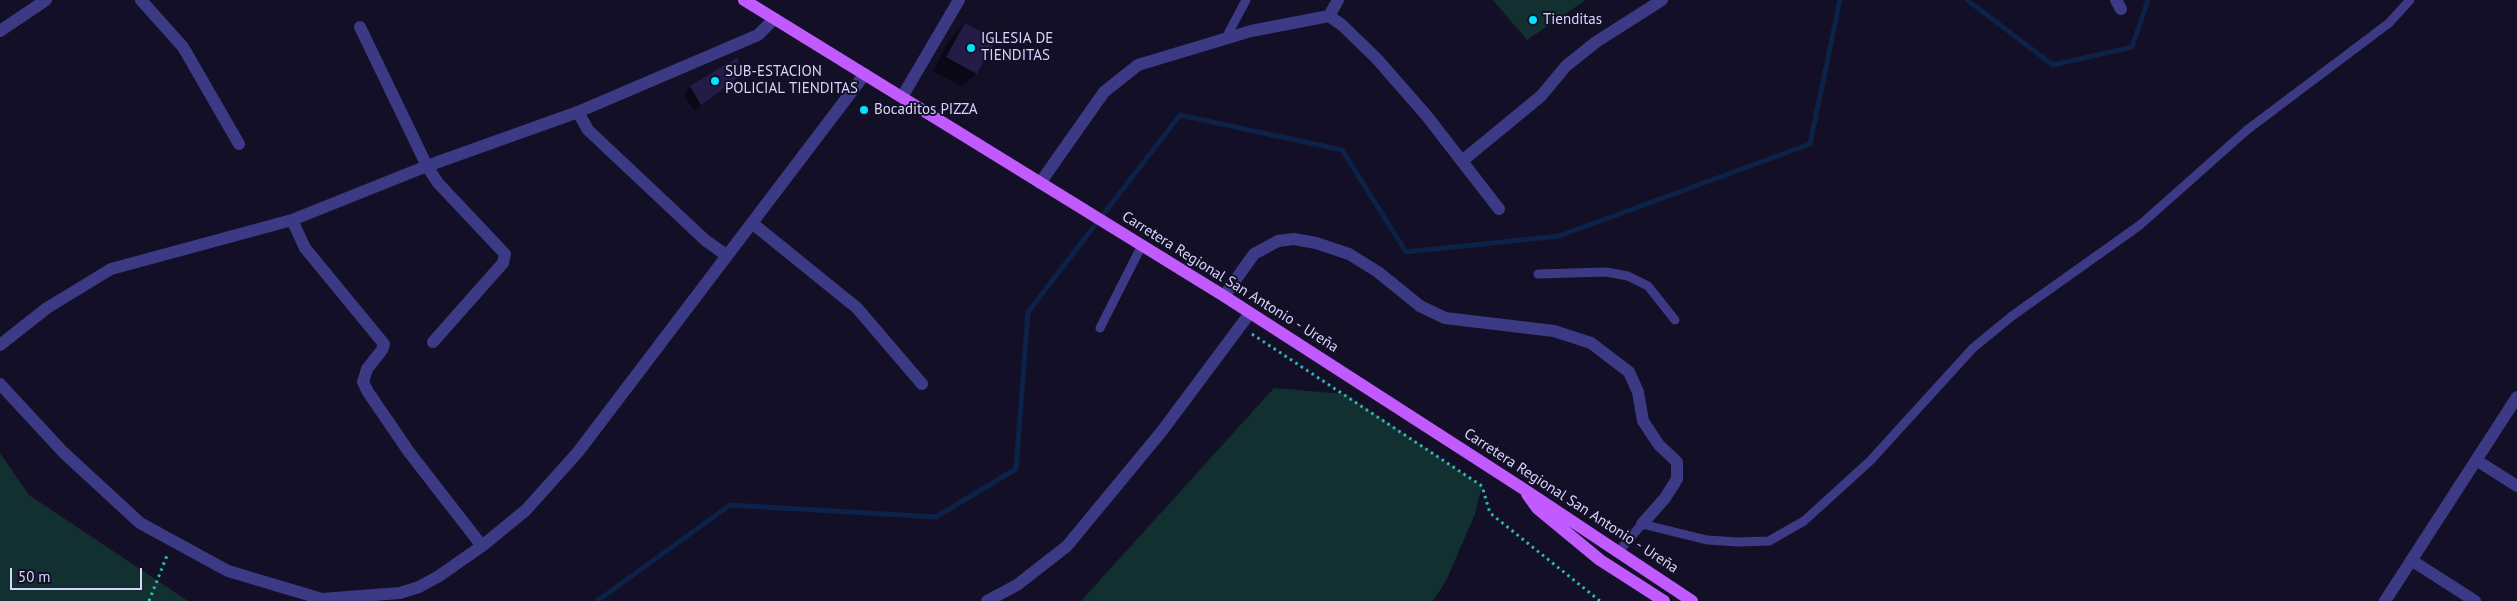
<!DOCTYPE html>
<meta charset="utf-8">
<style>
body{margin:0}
#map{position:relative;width:2517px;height:601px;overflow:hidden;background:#130f26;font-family:"PT Sans",sans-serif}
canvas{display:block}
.scale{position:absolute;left:10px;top:568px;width:132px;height:22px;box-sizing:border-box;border:2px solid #d9d4ff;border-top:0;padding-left:6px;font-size:15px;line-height:18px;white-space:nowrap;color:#d9d4ff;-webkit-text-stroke:4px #130f26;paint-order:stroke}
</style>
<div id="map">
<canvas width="2517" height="601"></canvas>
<div class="scale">50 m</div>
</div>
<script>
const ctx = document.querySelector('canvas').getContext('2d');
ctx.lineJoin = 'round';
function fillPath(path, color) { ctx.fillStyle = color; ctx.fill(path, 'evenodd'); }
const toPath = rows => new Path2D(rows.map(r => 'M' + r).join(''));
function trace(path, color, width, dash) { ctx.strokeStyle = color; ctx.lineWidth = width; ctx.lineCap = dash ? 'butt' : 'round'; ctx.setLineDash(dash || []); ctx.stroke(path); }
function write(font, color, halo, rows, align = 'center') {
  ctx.font = font + ' "PT Sans",sans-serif'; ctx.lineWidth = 4; ctx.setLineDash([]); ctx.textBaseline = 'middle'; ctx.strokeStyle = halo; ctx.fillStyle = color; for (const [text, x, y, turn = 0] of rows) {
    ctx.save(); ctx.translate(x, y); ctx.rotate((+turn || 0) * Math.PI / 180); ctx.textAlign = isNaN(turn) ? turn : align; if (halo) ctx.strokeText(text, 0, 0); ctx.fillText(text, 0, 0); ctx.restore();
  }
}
const green = toPath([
 [1493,0,1586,0,1527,40],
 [1274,388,1345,394,1482,486,1475,514,1446,581,1433,601,1081,601],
 [0,453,29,495,188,601,0,601]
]);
const shadow = toPath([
 [965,24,976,73,962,87,933,71,951,38],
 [738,76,694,111,684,94,691,87]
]);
const stream = toPath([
 [1967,0,2053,65,2132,47,2148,0],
 [597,601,730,505,936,517,1016,469,1028,312,1180,115,1342,150,1406,252,1559,236,1810,144,1840,0]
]);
const building = toPath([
 [965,23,996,40,977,74,946,57],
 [738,57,739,77,701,105,690,86]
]);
const path = toPath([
 [1252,334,1482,486,1490,513,1600,601],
 [149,601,168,553]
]);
const lane = toPath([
 [1228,38,1229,32,1246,0],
 [1538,274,1606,272,1628,276,1648,286,1675,320],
 [1100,328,1141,247],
 [1619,551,1642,524,1707,540,1738,542,1769,541,1804,521,1870,461,1973,348,2012,316,2140,225,2247,130,2389,23,2410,0]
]);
const street = toPath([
 [141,0,183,47,239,144],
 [2116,0,2121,9],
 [1329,16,1338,0],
 [360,27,427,166,438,183,505,254,503,263,433,342],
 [0,31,46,0],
 [902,97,959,0],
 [578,112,588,130,705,240,726,255],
 [1462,161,1541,96,1566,66,1596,42,1662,0],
 [1040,183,1104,92,1138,65,1251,31,1329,16,1342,25,1377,59,1426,115,1499,209],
 [292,220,305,248,384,344,382,350,367,369,363,382,368,392,409,452,482,546],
 [752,223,857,308,922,384],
 [1224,296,1254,254,1278,241,1294,239,1316,243,1349,254,1378,272,1420,306,1445,318,1554,331,1591,343,1629,372,1638,392,1643,421,1659,445,1677,462,1677,479,1665,498,1642,524],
 [0,345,47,308,111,269,292,220,427,166,578,112,758,35,774,19],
 [0,384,63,452,140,523,228,571,322,599,400,593,419,587,439,576,482,546,526,510,578,452,865,74],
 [2476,460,2517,486],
 [2411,560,2475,601],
 [987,601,1017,585,1067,546,1162,431,1250,313],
 [2385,601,2517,397]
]);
const primary = toPath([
 [744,0,1224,296,1522,488,1692,601],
 [1527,494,1537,508,1600,560,1664,601]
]);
const markers = [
 [1533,20,5,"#00e5ff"],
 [971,48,5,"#00e5ff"],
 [715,81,5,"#00e5ff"],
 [864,110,5,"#00e5ff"]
];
const poiNames = [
 ["Tienditas",1543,20],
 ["IGLESIA DE",981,39],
 ["TIENDITAS",981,56],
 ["SUB-ESTACION",725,72],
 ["POLICIAL TIENDITAS",725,89],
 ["Bocaditos PIZZA",874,110]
];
const streetNames = [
 ["Carretera Regional San Antonio - Ureña",1230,282,32],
 ["Carretera Regional San Antonio - Ureña",1571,501,33]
];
fillPath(green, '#12302f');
fillPath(shadow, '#0007');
trace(stream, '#0c2248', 5);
fillPath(building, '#241b47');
trace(path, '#2fb8b0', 3, [2.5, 4]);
trace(lane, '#3d3a85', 9);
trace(street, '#3d3a85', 12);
trace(primary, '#c25bff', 12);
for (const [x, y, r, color] of markers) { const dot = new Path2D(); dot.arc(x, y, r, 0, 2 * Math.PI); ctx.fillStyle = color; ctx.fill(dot); trace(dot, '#130f26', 2); }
write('15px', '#d9d4ff', '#130f26', poiNames, 'left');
write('15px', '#d9d4ff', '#130f26', streetNames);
</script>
